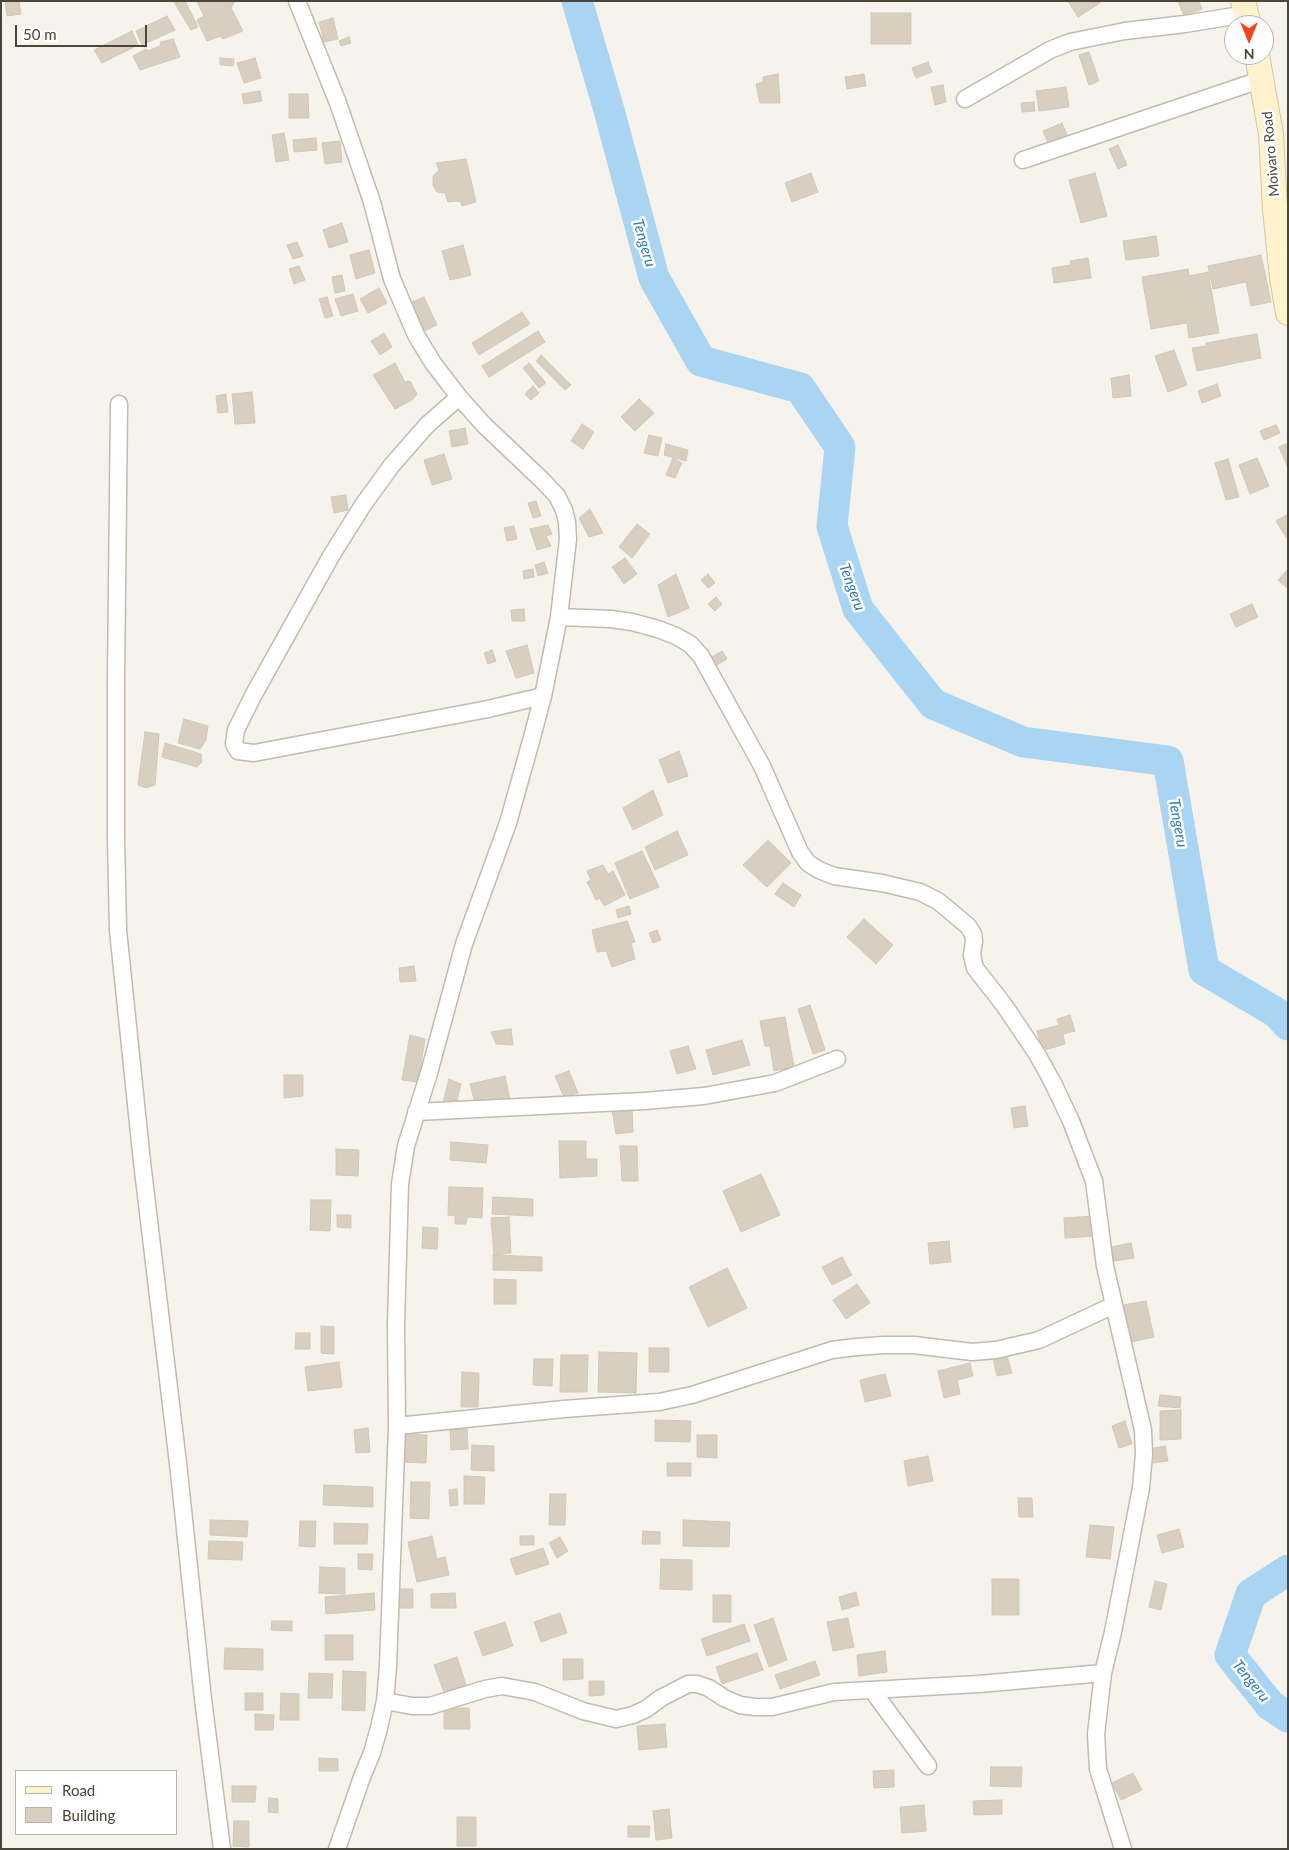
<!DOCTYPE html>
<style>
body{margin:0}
#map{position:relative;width:1289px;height:1850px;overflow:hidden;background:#f6f3ec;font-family:Lato,sans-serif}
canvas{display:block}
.frame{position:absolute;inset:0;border:2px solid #4b4439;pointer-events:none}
.legend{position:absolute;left:15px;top:1770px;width:162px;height:65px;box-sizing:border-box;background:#fff;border:1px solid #b7b4b0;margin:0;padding:6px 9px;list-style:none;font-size:15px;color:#4b4439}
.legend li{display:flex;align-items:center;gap:10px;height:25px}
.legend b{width:25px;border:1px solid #b7b4b0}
.north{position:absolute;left:1224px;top:15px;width:50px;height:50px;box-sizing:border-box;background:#fff;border:1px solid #b7b4b0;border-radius:50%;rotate:180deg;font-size:14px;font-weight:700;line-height:20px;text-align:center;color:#4b4439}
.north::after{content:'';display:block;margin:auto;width:18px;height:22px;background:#fc3f1d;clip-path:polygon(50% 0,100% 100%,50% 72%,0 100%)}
.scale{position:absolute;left:15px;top:25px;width:132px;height:22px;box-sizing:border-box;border:2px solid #4b4439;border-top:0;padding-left:6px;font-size:15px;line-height:18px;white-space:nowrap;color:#4b4439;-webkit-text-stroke:4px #fff;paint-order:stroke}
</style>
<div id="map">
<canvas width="1289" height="1850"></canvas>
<div class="frame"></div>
<ul class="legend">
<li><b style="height:6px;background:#fff3cd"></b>Road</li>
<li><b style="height:14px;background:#d8cfc1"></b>Building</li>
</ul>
<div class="north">N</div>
<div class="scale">50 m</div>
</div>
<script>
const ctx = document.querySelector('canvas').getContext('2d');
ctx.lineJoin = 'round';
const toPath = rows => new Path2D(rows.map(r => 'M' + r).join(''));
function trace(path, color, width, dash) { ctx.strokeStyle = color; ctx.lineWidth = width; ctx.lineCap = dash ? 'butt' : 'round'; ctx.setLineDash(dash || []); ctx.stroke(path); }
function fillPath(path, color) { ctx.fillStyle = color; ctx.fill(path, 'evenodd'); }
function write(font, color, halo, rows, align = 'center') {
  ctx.font = font + ' Lato,sans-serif'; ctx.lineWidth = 5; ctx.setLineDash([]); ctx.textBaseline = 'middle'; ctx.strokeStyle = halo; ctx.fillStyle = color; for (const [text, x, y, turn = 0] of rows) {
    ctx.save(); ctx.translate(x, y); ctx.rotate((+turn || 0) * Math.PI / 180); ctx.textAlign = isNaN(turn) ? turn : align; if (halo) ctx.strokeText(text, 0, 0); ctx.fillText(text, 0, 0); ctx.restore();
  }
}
const river = toPath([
 [577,1,609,110,654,278,701,361,800,388,840,447,832,526,858,609,933,704,1023,742,1168,761,1204,970,1277,1013,1288,1025],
 [1288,1570,1251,1594,1230,1655,1270,1705,1288,1717]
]);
const building = toPath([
 [19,1,21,14,7,16,5,2,19,1],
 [185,1,198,27,191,30,174,2,185,1],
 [197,1,234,1,234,3,231,8,243,31,223,39,221,36,207,41,197,20,204,16,197,1],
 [1068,1,1099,1,1100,3,1078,17,1068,1],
 [1178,1,1199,1,1202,9,1184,16,1178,1],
 [871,13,911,13,911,44,871,44,871,13],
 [167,16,175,30,142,45,136,31,167,16],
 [333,18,338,39,324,42,319,22,333,18],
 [132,31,138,45,102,63,94,50,132,31],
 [349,37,351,43,341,46,339,41,349,37],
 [173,39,180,57,140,70,133,56,146,49,148,51,160,46,161,42,173,39],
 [1089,52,1099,81,1089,85,1079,55,1089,52],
 [220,58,234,59,233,66,220,65,220,58],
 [255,58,261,78,244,83,237,63,255,58],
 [928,62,932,72,916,78,912,68,928,62],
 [778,74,780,103,760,103,756,84,763,82,763,77,778,74],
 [864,74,866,86,847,89,845,77,864,74],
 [943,85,946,102,935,105,931,87,943,85],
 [1066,87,1069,107,1039,111,1036,91,1066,87],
 [260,91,262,101,244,104,242,94,260,91],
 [289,94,308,94,309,118,289,118,289,94],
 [1034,102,1035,111,1022,112,1021,103,1034,102],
 [1062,123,1070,142,1051,150,1043,131,1062,123],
 [284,133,289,160,276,162,272,135,284,133],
 [316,138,317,150,294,152,293,140,316,138],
 [340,141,342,162,325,164,322,143,340,141],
 [1118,145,1127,165,1118,169,1109,149,1118,145],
 [466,159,476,202,462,206,460,201,448,202,445,193,437,192,433,185,433,176,439,170,436,163,466,159],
 [811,173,818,192,792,202,785,183,811,173],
 [1095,173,1107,216,1081,223,1069,180,1095,173],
 [342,223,348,242,329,248,323,230,342,223],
 [1156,236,1159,256,1126,260,1123,241,1156,236],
 [297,242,303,256,293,259,287,245,297,242],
 [463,245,471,275,450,280,442,251,463,245],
 [369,250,375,273,356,279,350,255,369,250],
 [1261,255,1271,302,1251,306,1246,282,1213,289,1208,266,1261,255],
 [1088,258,1091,278,1054,283,1052,268,1071,265,1070,261,1088,258],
 [299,266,305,280,294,284,289,269,299,266],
 [1188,269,1189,276,1208,272,1219,333,1189,338,1187,323,1151,329,1142,277,1188,269],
 [342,275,345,291,335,293,332,277,342,275],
 [379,288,387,303,368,313,360,299,379,288],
 [353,294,358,311,341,316,335,299,353,294],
 [327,297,333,316,325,318,319,299,327,297],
 [424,297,437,325,420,333,407,304,424,297],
 [522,312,530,324,479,355,472,343,522,312],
 [538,331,545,342,489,377,482,366,538,331],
 [384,333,392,347,380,355,371,341,384,333],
 [1257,334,1261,358,1197,371,1192,348,1206,346,1206,343,1257,334],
 [1174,350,1187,385,1168,392,1155,356,1174,350],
 [541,355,571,385,565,390,536,361,541,355],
 [395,363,405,382,410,381,417,394,412,400,395,409,373,375,395,363],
 [529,363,546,383,539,388,523,368,529,363],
 [1129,375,1131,396,1113,398,1111,378,1129,375],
 [1217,384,1221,396,1202,403,1198,391,1217,384],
 [533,386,539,393,531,400,525,394,533,386],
 [252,392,255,423,235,424,232,394,252,392],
 [226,394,228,412,218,413,216,396,226,394],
 [639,399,654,413,635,431,621,417,639,399],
 [582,424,594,432,583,449,571,441,582,424],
 [1276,425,1280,433,1264,440,1260,431,1276,425],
 [465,428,468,444,452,447,449,431,465,428],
 [649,435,662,438,658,456,644,453,649,435],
 [1288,443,1288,468,1279,447,1288,443],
 [666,444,688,450,686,461,664,455,666,444],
 [444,454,452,479,432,485,424,460,444,454],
 [673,458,682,463,675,478,666,475,673,458],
 [1257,458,1269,486,1250,494,1239,465,1257,458],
 [1228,459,1239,497,1226,500,1215,463,1228,459],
 [346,495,348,510,334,513,331,497,346,495],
 [536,501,541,516,533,518,528,503,536,501],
 [590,509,603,533,589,537,579,518,590,509],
 [1288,514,1288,540,1276,521,1288,514],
 [637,524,650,534,632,558,619,547,637,524],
 [548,525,552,534,546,536,551,546,537,550,530,529,548,525],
 [514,526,517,539,507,541,504,528,514,526],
 [625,558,637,574,624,584,612,567,625,558],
 [544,562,548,573,538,576,535,565,544,562],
 [533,569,534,577,524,579,523,571,533,569],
 [1288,569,1288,589,1278,580,1288,569],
 [676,574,689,608,668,617,658,585,676,574],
 [708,574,715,583,708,588,701,580,708,574],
 [716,597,722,604,715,611,708,604,716,597],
 [1252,604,1258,617,1236,627,1230,614,1252,604],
 [524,609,525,621,512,621,511,610,524,609],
 [527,645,534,673,516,678,506,651,527,645],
 [492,650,496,661,488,664,484,653,492,650],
 [722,651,727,659,717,665,712,657,722,651],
 [184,719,208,726,206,740,200,749,178,743,184,719],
 [145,732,159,734,155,785,146,788,138,785,145,732],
 [165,743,201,754,202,762,197,767,162,757,165,743],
 [679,751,688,776,668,783,659,760,679,751],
 [653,790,663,815,633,830,623,808,653,790],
 [677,831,688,855,655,870,645,847,677,831],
 [768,840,791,863,767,887,743,865,768,840],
 [642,851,659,887,630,899,615,863,642,851],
 [603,865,608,874,613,871,625,895,604,906,600,898,596,900,587,882,591,880,587,871,603,865],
 [783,883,801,895,794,907,775,894,783,883],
 [629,906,631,914,618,918,616,910,629,906],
 [864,919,893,945,876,964,847,937,864,919],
 [627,921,635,942,631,943,635,959,612,967,606,951,597,952,592,930,627,921],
 [657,930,661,940,653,943,649,933,657,930],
 [414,966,416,981,400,982,399,968,414,966],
 [810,1005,825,1050,813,1054,798,1009,810,1005],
 [1070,1015,1075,1031,1063,1034,1065,1044,1042,1051,1037,1031,1059,1025,1057,1019,1070,1015],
 [785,1017,794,1067,774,1071,770,1046,765,1046,760,1021,785,1017],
 [511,1029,513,1045,496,1044,491,1032,511,1029],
 [410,1035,425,1039,418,1082,402,1080,410,1035],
 [742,1040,750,1065,713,1075,706,1050,742,1040],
 [688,1046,696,1069,677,1074,670,1051,688,1046],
 [569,1071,578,1093,564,1097,555,1076,569,1071],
 [284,1075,303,1075,303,1096,284,1098,284,1075],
 [505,1076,510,1100,476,1107,470,1084,505,1076],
 [449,1079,461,1084,455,1109,442,1107,449,1079],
 [1025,1106,1028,1126,1014,1128,1011,1108,1025,1106],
 [632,1108,633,1132,616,1134,612,1110,632,1108],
 [559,1141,586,1141,586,1159,597,1159,597,1176,560,1178,559,1141],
 [451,1142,488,1145,486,1163,450,1160,451,1142],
 [620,1146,637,1146,638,1181,622,1181,620,1146],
 [336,1149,359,1150,358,1176,336,1175,336,1149],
 [761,1174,780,1215,741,1232,723,1191,761,1174],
 [449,1187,483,1188,482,1218,467,1217,466,1224,455,1224,455,1216,448,1215,449,1187],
 [493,1197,533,1199,533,1216,492,1214,493,1197],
 [311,1200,331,1200,330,1231,310,1230,311,1200],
 [337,1215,351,1215,351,1228,337,1227,337,1215],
 [1096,1216,1097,1236,1065,1238,1064,1218,1096,1216],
 [509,1217,511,1253,494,1255,491,1218,509,1217],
 [423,1227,438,1228,437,1249,422,1248,423,1227],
 [949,1241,951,1262,930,1264,928,1243,949,1241],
 [1131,1243,1134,1258,1114,1261,1111,1247,1131,1243],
 [493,1255,542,1257,542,1271,493,1270,493,1255],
 [842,1257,852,1275,832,1285,822,1267,842,1257],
 [727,1268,747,1308,708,1327,689,1287,727,1268],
 [494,1279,516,1280,516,1304,494,1304,494,1279],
 [857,1284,870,1303,846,1319,833,1300,857,1284],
 [1146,1301,1154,1337,1131,1342,1123,1305,1146,1301],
 [321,1326,334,1327,334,1354,321,1353,321,1326],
 [296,1333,310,1333,310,1349,295,1349,296,1333],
 [649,1348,669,1348,669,1372,649,1372,649,1348],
 [599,1352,637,1353,636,1393,598,1392,599,1352],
 [561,1355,588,1355,587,1392,560,1392,561,1355],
 [1007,1356,1012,1373,997,1376,993,1359,1007,1356],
 [534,1359,553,1359,552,1386,533,1385,534,1359],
 [339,1362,342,1387,308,1391,305,1367,339,1362],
 [970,1363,973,1376,957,1380,960,1394,944,1398,938,1371,970,1363],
 [462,1372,479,1373,478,1407,461,1407,462,1372],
 [885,1374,891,1396,865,1402,860,1380,885,1374],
 [1160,1395,1181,1397,1180,1408,1158,1406,1160,1395],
 [1181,1410,1181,1439,1160,1440,1160,1411,1181,1410],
 [655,1420,691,1421,690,1442,655,1441,655,1420],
 [1125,1421,1132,1444,1119,1448,1112,1426,1125,1421],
 [368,1428,370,1452,356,1453,354,1430,368,1428],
 [467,1429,468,1449,451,1450,450,1430,467,1429],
 [404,1434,427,1435,426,1463,403,1462,404,1434],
 [697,1435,717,1435,717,1458,697,1457,697,1435],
 [472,1445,494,1446,494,1471,471,1470,472,1445],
 [1165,1446,1168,1461,1152,1463,1149,1449,1165,1446],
 [928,1456,933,1481,908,1486,904,1461,928,1456],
 [667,1463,691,1463,691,1476,667,1476,667,1463],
 [464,1476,485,1477,484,1504,464,1504,464,1476],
 [411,1482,430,1482,429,1519,410,1518,411,1482],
 [324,1485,373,1487,373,1507,323,1505,324,1485],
 [457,1489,458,1505,450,1506,449,1490,457,1489],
 [550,1494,566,1494,565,1525,549,1525,550,1494],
 [1018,1498,1032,1498,1033,1517,1019,1517,1018,1498],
 [210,1520,248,1521,247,1537,210,1535,210,1520],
 [683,1520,730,1522,729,1547,683,1546,683,1520],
 [300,1521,316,1521,315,1547,299,1546,300,1521],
 [334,1523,368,1524,367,1544,334,1544,334,1523],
 [1090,1525,1114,1527,1110,1559,1086,1557,1090,1525],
 [1179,1529,1184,1547,1162,1553,1157,1535,1179,1529],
 [643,1531,660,1532,660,1544,642,1544,643,1531],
 [432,1536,437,1559,445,1557,449,1575,417,1582,408,1542,432,1536],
 [520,1536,534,1536,534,1545,520,1545,520,1536],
 [560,1537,568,1551,557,1558,549,1543,560,1537],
 [209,1541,243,1542,242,1560,208,1559,209,1541],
 [543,1548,549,1564,516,1575,510,1559,543,1548],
 [358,1554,373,1554,372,1570,358,1569,358,1554],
 [661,1559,692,1560,692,1590,660,1589,661,1559],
 [320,1567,345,1568,345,1594,319,1593,320,1567],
 [992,1579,1019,1579,1019,1615,992,1615,992,1579],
 [1155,1581,1167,1584,1161,1610,1149,1607,1155,1581],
 [399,1589,413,1589,413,1608,400,1608,399,1589],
 [856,1592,859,1605,842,1610,839,1597,856,1592],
 [374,1593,375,1610,326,1614,325,1597,374,1593],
 [455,1593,456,1608,431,1608,431,1594,455,1593],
 [713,1595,731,1595,731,1622,713,1622,713,1595],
 [560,1613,567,1633,541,1642,534,1622,560,1613],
 [773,1618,787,1660,769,1667,754,1625,773,1618],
 [848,1618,854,1647,833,1651,827,1622,848,1618],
 [272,1621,292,1621,292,1631,271,1630,272,1621],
 [505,1622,513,1646,483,1656,474,1632,505,1622],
 [744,1624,750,1641,707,1656,701,1639,744,1624],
 [325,1635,353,1635,353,1660,325,1660,325,1635],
 [225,1648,263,1649,263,1670,224,1669,225,1648],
 [885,1651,887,1672,859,1676,857,1655,885,1651],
 [757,1653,763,1670,722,1684,716,1667,757,1653],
 [457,1657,466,1685,444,1692,434,1665,457,1657],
 [563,1659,583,1659,583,1679,563,1680,563,1659],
 [815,1661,820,1675,780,1689,775,1675,815,1661],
 [343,1671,366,1672,365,1711,342,1710,343,1671],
 [309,1673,333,1674,332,1698,308,1698,309,1673],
 [589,1681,604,1681,604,1695,589,1696,589,1681],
 [245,1693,263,1693,263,1710,245,1710,245,1693],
 [281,1693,299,1694,299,1720,280,1720,281,1693],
 [444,1708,469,1708,470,1729,444,1729,444,1708],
 [255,1714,274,1715,273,1730,255,1730,255,1714],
 [665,1724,667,1747,639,1750,637,1726,665,1724],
 [319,1758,338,1759,338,1771,319,1771,319,1758],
 [991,1767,1022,1767,1021,1787,990,1786,991,1767],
 [894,1770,894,1787,874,1788,873,1771,894,1770],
 [1133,1773,1142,1790,1121,1800,1112,1783,1133,1773],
 [232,1786,256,1786,255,1802,232,1802,232,1786],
 [269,1798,278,1799,278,1813,268,1812,269,1798],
 [1002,1800,1002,1814,974,1815,973,1801,1002,1800],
 [924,1805,926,1831,902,1833,900,1807,924,1805],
 [669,1809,672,1838,656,1840,653,1811,669,1809],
 [457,1817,476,1817,476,1846,457,1846,457,1817],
 [234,1821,249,1821,249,1847,233,1846,234,1821],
 [628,1826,650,1826,649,1837,628,1837,628,1826]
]);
const street = toPath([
 [297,1,338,103,372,202,392,279,416,335,433,363,459,397,484,425,543,481,557,496,564,510,567,522,568,539,559,617,543,696,531,741,508,823,464,944,429,1073,406,1146,400,1184,396,1324,397,1426,388,1666,385,1701,379,1728,372,1753,362,1777,337,1849],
 [965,99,1050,50,1070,42,1125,31,1185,24,1246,14],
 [1023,160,1263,79],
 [459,397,427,425,392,465,363,505,331,556,254,694,236,730,234,744,238,751,254,753,488,709,543,696],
 [119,404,116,679,116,838,118,930,142,1162,178,1463,203,1699,222,1849],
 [559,617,611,619,632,622,658,629,676,636,690,644,701,656,712,676,762,766,800,852,808,863,819,870,834,876,882,883,920,892,938,901,968,926,973,934,974,941,972,955,975,968,1004,1005,1037,1054,1053,1083,1071,1121,1094,1181,1105,1266,1143,1430,1144,1454,1141,1488,1113,1632,1103,1673,1096,1734,1098,1769,1123,1849],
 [416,1112,644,1101,704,1096,775,1083,837,1059],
 [397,1426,564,1409,659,1402,692,1395,832,1350,856,1347,884,1345,914,1345,972,1352,996,1350,1039,1340,1114,1305],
 [872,1690,928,1766],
 [385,1701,412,1706,430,1706,485,1689,502,1686,535,1692,583,1711,616,1719,633,1715,646,1709,661,1698,688,1684,697,1684,709,1688,724,1698,740,1705,755,1707,772,1707,834,1692,979,1684,1103,1673]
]);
const secondary = toPath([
 [1243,1,1249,25],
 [1257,55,1271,134,1275,209,1282,278,1288,313]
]);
const streetNames = [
 ["Moivaro Road",1271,154,-95]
];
const waterNames = [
 ["Tengeru",644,243,74],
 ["Tengeru",852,587,70],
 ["Tengeru",1178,823,80],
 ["Tengeru",1251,1681,51]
];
trace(river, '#a9d4f2', 31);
fillPath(building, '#d8cfc1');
trace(building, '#d3c7b4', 1);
trace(street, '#c2bbae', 19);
trace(secondary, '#d6c79b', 26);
trace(street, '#fff', 16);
trace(secondary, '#fff3cd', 24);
write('14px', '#4b4439', '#fff', streetNames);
write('italic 15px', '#2e7ab2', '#fff', waterNames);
</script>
